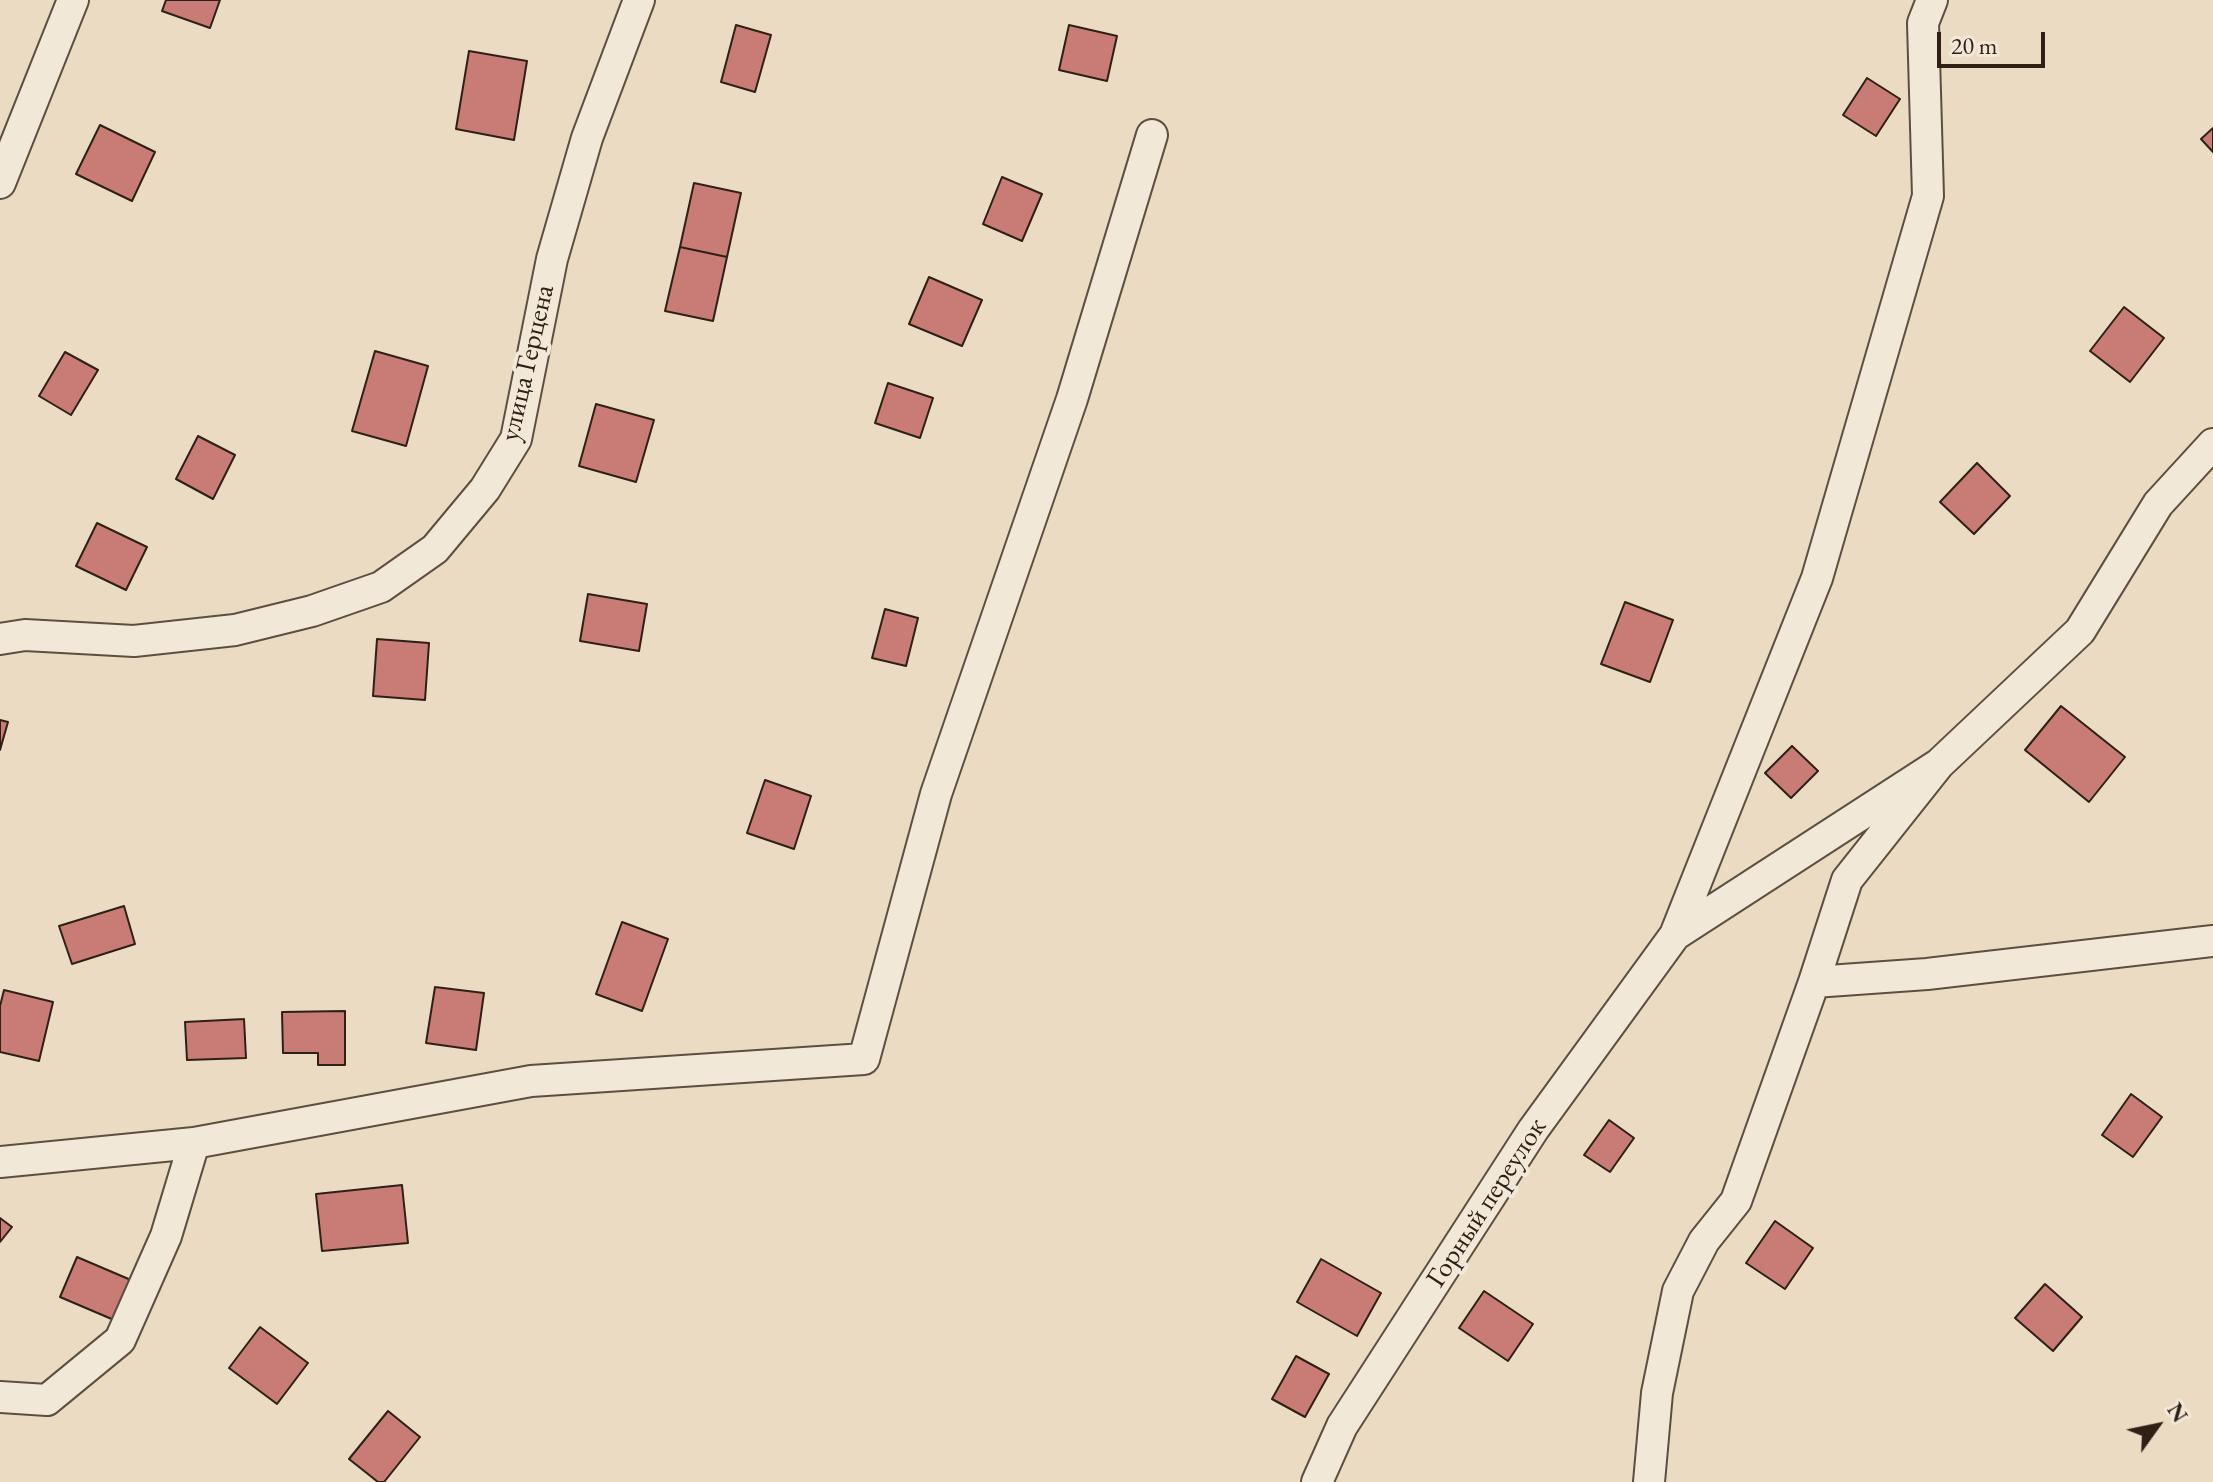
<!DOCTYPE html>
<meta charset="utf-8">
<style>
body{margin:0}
#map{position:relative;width:2213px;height:1482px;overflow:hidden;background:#ebdbc3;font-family:"EB Garamond",serif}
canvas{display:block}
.north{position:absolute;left:2117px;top:1386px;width:80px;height:80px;-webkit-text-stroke:6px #f2e8d8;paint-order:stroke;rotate:57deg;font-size:22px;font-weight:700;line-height:32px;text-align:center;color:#2e2015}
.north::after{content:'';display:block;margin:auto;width:28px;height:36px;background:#2e2015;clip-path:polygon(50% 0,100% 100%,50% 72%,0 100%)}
.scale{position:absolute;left:1937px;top:32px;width:108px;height:36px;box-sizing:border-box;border:4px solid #2e2015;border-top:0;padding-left:10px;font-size:24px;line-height:28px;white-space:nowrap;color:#2e2015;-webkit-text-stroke:6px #f2e8d8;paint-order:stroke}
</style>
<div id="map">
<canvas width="2213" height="1482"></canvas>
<div class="north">N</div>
<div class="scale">20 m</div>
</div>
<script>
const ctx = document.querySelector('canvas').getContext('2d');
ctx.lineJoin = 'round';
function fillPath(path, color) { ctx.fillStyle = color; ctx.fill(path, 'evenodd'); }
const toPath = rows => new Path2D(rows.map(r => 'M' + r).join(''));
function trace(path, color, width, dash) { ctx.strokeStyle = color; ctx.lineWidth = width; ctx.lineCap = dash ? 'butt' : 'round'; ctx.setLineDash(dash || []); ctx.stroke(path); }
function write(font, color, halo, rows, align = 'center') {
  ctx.font = font + ' "EB Garamond",serif'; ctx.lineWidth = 8; ctx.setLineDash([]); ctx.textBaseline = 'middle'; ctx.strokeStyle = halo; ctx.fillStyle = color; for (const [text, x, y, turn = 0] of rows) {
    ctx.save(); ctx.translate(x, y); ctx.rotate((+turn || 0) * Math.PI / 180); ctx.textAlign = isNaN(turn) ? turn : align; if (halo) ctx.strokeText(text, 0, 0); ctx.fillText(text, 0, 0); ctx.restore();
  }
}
const building = toPath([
 [166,0,220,0,210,28,162,11,166,0],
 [736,25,771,35,755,92,721,82,736,25],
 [1069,25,1117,36,1107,81,1059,70,1069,25],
 [469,51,527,61,514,140,456,129,469,51],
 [1867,78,1900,99,1876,136,1843,115,1867,78],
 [100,125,155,152,132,201,76,174,100,125],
 [2213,128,2213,152,2201,139,2213,128],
 [1002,177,1042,194,1022,241,983,224,1002,177],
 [694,183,741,193,727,257,680,247,694,183],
 [680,247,727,257,713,321,665,311,680,247],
 [929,277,982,300,962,346,909,324,929,277],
 [2124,307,2164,338,2130,382,2090,351,2124,307],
 [375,351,428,366,406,446,352,431,375,351],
 [65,352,98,370,71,415,39,396,65,352],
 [888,383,933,398,920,438,875,423,888,383],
 [596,404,654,420,636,482,579,466,596,404],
 [198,436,235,455,213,499,176,479,198,436],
 [1977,463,2010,496,1974,534,1940,502,1977,463],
 [97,523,147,547,126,590,76,566,97,523],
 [588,594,647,604,639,651,580,641,588,594],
 [1625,602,1673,620,1650,682,1601,664,1625,602],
 [885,609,918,618,906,666,872,658,885,609],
 [377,639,429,643,425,700,373,696,377,639],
 [2061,706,2125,757,2089,802,2025,750,2061,706],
 [0,720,8,722,0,750,0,720],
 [1792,746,1818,771,1791,798,1765,773,1792,746],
 [765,780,811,796,794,849,747,833,765,780],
 [124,906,135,944,72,964,59,926,124,906],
 [622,922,668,939,642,1011,596,994,622,922],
 [435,987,484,993,476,1050,426,1043,435,987],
 [4,990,53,1002,39,1061,0,1052,0,1006,4,990],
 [345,1011,345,1065,318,1065,318,1053,283,1053,282,1012,345,1011],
 [244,1019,246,1058,187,1060,185,1022,244,1019],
 [2131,1094,2162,1117,2133,1157,2102,1135,2131,1094],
 [1609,1120,1634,1138,1610,1172,1584,1155,1609,1120],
 [402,1185,408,1243,322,1251,316,1194,402,1185],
 [0,1218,12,1227,0,1242,0,1218],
 [1775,1221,1813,1248,1785,1289,1746,1263,1775,1221],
 [77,1257,138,1283,121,1323,60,1297,77,1257],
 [1321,1259,1381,1293,1357,1336,1297,1302,1321,1259],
 [2045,1284,2082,1317,2053,1351,2015,1318,2045,1284],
 [1484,1291,1533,1324,1508,1361,1459,1328,1484,1291],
 [260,1327,308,1363,277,1404,229,1368,260,1327],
 [1296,1356,1329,1374,1305,1417,1272,1399,1296,1356],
 [388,1411,420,1437,384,1482,378,1482,349,1459,388,1411]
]);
const street = toPath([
 [0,183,73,0],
 [0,639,25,635,134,641,235,630,312,611,381,587,435,549,485,489,516,439,552,259,587,138,639,0],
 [1675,935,1939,764,2080,631,2158,504,2213,444],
 [1814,982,1927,974,2213,941],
 [0,1162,194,1143,531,1081,864,1059,936,794,1072,399,1152,135],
 [0,1397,47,1400,120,1340,166,1236,194,1143],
 [1317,1482,1342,1426,1533,1130,1675,935,1817,578,1928,196,1923,23,1932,0],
 [1649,1482,1657,1393,1678,1291,1704,1241,1736,1201,1814,982,1847,880,1939,764]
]);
const streetNames = [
 ["улица Герцена",528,363,-77],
 ["Горный переулок",1487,1203,-57]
];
fillPath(building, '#c87c75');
trace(building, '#2e2015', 2);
trace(street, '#5d4f40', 34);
trace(street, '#f2e8d8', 30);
write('28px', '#2e2015', '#f2e8d8', streetNames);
</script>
